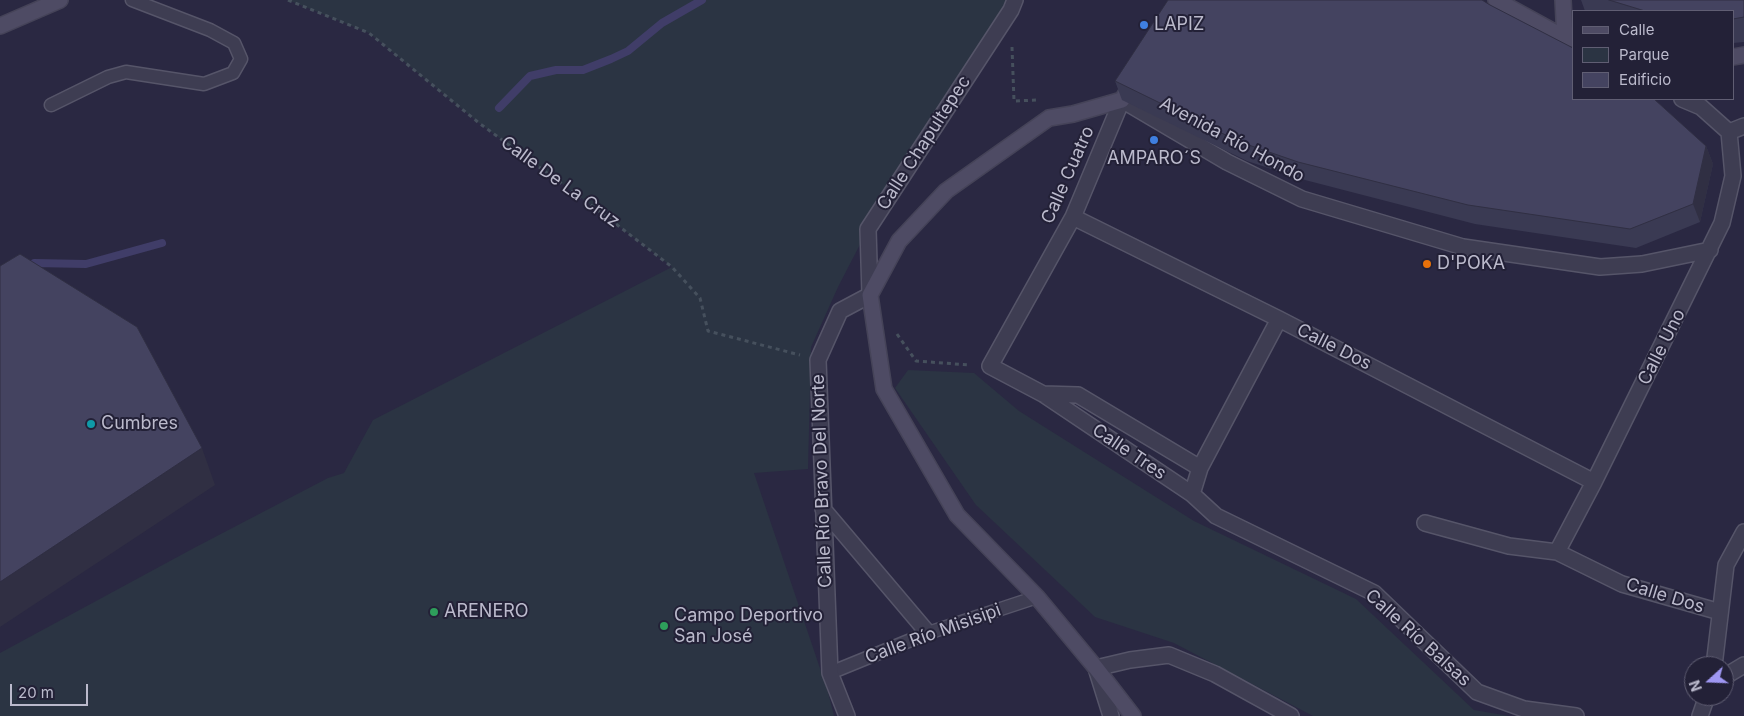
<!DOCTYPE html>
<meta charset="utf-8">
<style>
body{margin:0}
#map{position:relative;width:1744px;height:716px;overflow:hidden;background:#2a2842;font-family:Inter,sans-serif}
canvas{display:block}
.legend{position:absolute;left:1572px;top:10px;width:162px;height:90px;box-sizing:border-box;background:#232137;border:1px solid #605e73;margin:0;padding:6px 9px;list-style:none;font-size:15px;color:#bbbacc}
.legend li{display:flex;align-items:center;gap:10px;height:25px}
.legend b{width:25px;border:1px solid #605e73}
.north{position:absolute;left:1684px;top:656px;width:50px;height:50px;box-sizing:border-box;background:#232137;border:1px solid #605e73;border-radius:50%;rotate:250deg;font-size:14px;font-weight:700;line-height:20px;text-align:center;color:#bbbacc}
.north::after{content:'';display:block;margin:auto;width:18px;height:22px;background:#9f97f3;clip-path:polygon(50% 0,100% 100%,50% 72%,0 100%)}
.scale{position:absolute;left:10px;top:684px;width:78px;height:22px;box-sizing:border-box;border:2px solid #bbbacc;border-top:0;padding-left:6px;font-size:15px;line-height:18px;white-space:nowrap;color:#bbbacc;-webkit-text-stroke:4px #232137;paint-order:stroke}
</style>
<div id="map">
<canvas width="1744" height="716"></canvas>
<ul class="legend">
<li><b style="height:6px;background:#4e4b64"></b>Calle</li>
<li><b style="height:14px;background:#2b3443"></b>Parque</li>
<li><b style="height:14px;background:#444360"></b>Edificio</li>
</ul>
<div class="north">N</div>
<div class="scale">20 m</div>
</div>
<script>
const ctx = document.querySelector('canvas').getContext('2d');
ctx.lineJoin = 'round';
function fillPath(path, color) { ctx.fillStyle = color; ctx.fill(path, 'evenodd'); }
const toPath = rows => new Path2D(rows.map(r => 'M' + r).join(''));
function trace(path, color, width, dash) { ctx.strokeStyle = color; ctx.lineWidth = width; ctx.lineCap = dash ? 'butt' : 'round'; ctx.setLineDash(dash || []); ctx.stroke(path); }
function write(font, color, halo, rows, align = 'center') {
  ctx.font = font + ' Inter,sans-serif'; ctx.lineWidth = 4; ctx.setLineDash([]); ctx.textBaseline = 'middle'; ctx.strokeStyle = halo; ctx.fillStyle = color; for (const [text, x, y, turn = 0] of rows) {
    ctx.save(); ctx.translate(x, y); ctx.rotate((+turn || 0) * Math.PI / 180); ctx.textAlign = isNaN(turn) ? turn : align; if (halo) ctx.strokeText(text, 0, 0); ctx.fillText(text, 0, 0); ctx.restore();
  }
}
const green = toPath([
 [288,0,1014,0,868,229,838,287,811,347,808,469,754,473,828,692,834,716,0,716,0,653,194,548,328,478,344,473,373,420,672,267,599,211,479,123,369,33],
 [908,370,974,373,1019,411,1194,521,1356,599,1474,710,1509,716,1313,716,1174,643,1095,617,976,505,895,388]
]);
const stream = toPath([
 [499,108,530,76,556,70,583,70,611,59,628,51,662,23,702,0],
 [28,267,34,263,86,264,162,243]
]);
const path = toPath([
 [288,0,369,33,479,123,599,211,672,267,700,298,708,331,800,355],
 [1012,47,1014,101,1039,100],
 [897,334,916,361,970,365]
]);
const lane = toPath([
 [51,105,108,77,126,72,204,84,233,73,241,59,234,43,210,30,132,0],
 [830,673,928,633,1037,597]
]);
const street = toPath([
 [1682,99,1701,107,1729,132,1744,126],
 [1073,217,1279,319,1594,482],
 [1043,394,1078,395,1200,468],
 [1192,494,1200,468,1279,319],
 [823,509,928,633],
 [1425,523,1509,546,1557,552,1622,584,1720,612],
 [1557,552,1594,482,1722,223,1733,176,1729,132],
 [1714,666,1726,565,1744,532],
 [1724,677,1744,665],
 [847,716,830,673,818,360,840,311,870,295,868,229,1011,10,1015,0],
 [1111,716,1096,668,1130,660,1169,655,1215,674,1291,716],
 [1576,716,1524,709,1477,692,1374,593,1216,516,1192,494,1043,394,990,366,1073,217,1122,100,1227,162,1302,199,1463,247,1600,267,1642,264,1710,250],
 [1700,716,1707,696]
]);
const secondary = toPath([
 [1496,0,1565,38,1573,39],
 [1563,0,1565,38],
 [0,26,60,0],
 [1733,57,1744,55],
 [1132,83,1122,100,1073,114,1049,118,946,191,899,241,870,295,884,389,957,515,1037,597,1096,668,1133,716]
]);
const wall = toPath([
 [1581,0,1744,0,1744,42,1733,43,1733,11,1585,11],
 [1115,81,1706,146,1713,164,1700,222,1636,248,1475,224,1305,180,1247,161,1122,100]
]);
const shadedWall = toPath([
 [1706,146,1713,164,1700,222,1693,204],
 [202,448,215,485,0,627,0,582]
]);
const building = toPath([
 [1168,0,1482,0,1490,5,1573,48,1573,99,1654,99,1706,146,1693,204,1630,229,1468,205,1298,162,1240,142,1115,81,1168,0],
 [1609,0,1744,0,1744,17,1733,19,1733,11,1645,11,1609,0],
 [20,254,137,327,202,448,0,582,0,266,20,254]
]);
const markers = [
 [1144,25,5,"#3f7fe0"],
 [1154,140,5,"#3f7fe0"],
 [1427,264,5,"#e8710a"],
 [91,424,5,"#0f9aa8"],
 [434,612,5,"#2e9e5b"],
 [664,626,5,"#2e9e5b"]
];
const poiNames = [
 ["LAPIZ",1154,25],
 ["AMPARO´S",1154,159,"center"],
 ["D'POKA",1437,264],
 ["Cumbres",101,424],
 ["ARENERO",444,612],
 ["Campo Deportivo",674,616],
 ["San José",674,637]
];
const streetNames = [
 ["Avenida Río Hondo",1232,140,28],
 ["Calle Chapultepec",924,143,-57],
 ["Calle Cuatro",1068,175,-66],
 ["Calle De La Cruz",560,182,36],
 ["Calle Dos",1334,347,27],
 ["Calle Uno",1662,347,-63],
 ["Calle Tres",1129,452,34],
 ["Calle Río Bravo Del Norte",822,481,-92],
 ["Calle Dos",1665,596,17],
 ["Calle Río Misisipi",933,634,-20],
 ["Calle Río Balsas",1418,638,42]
];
fillPath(green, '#2b3443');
trace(stream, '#403d68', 8);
trace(lane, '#565569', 15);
trace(street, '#565569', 18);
trace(secondary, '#454358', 18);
trace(path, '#46505d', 3, [4, 4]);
trace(lane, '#3e3d52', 12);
trace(street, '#3e3d52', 15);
trace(secondary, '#4e4b64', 15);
fillPath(wall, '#3a3a53');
fillPath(shadedWall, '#302f43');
fillPath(building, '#444360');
trace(building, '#302f43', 1);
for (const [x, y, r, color] of markers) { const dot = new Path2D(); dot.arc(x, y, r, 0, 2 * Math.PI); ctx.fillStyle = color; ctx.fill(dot); trace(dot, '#232137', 2); }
write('18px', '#bbbacc', '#232137', poiNames, 'left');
write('18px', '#bbbacc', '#232137', streetNames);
</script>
